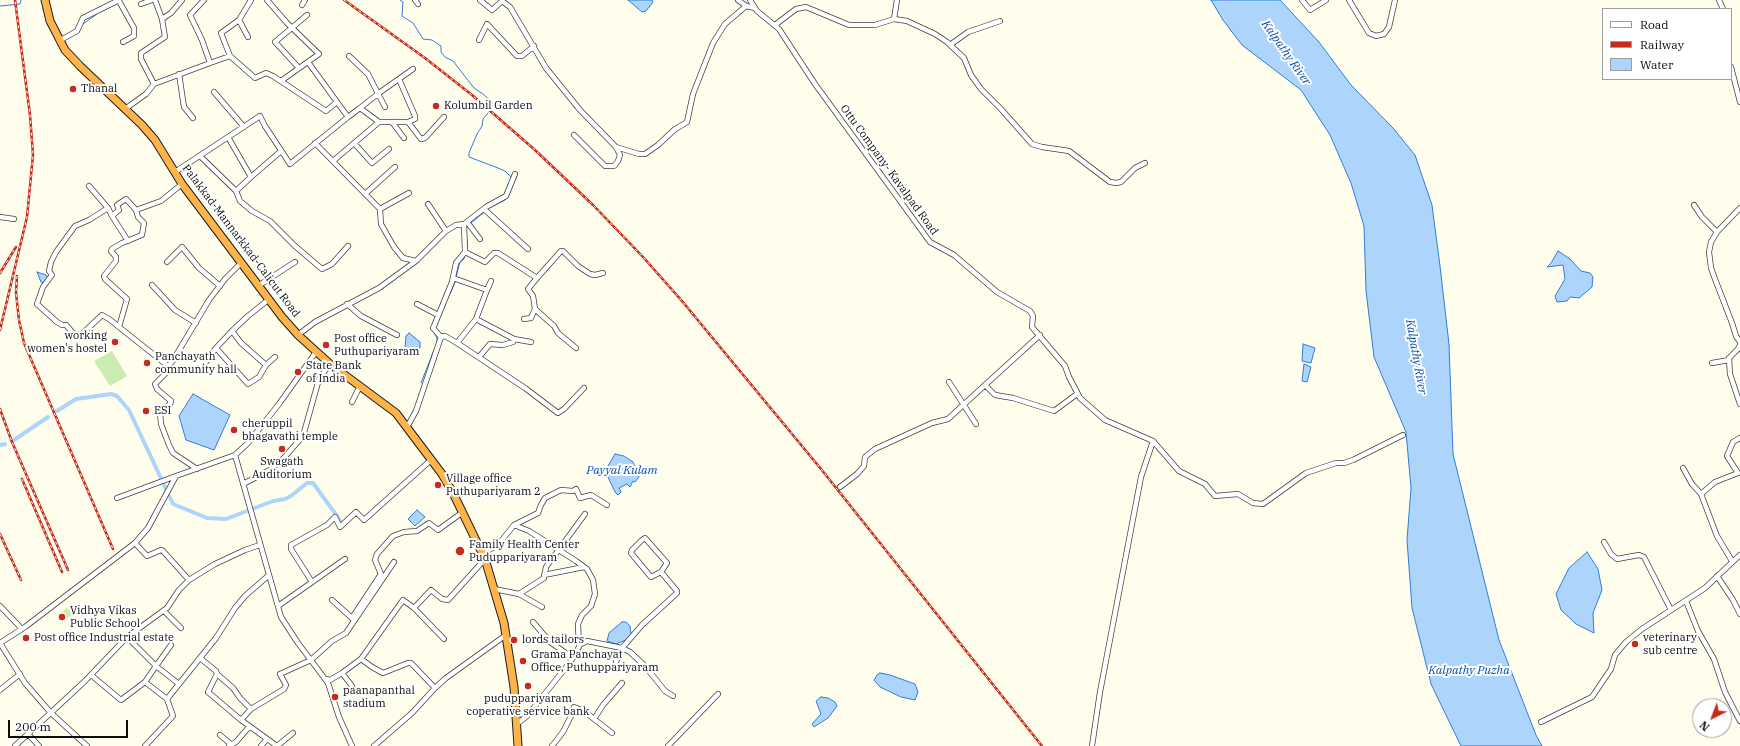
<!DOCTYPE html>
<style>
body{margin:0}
#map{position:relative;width:1740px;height:746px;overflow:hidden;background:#fffeed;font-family:"IBM Plex Serif",serif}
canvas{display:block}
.legend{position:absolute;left:1602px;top:8px;width:130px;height:72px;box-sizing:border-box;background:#fff;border:1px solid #9e9e9e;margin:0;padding:5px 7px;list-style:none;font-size:12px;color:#0d0d0d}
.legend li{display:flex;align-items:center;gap:8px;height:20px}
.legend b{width:20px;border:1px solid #9e9e9e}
.north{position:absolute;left:1692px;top:698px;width:40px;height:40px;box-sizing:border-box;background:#fff;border:1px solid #9e9e9e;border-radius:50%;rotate:222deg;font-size:11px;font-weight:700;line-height:16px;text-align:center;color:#0d0d0d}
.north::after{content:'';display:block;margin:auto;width:14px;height:18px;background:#c7291b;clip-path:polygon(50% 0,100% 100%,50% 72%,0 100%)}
.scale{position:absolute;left:8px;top:720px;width:120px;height:18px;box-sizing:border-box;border:2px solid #0d0d0d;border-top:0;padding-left:5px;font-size:12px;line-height:14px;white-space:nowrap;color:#0d0d0d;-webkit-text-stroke:3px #fff;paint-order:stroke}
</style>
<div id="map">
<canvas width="1740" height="746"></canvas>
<ul class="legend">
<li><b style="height:5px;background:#fff"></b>Road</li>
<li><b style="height:5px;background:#c7291b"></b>Railway</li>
<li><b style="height:11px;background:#add4fb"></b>Water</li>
</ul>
<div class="north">N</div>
<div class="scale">200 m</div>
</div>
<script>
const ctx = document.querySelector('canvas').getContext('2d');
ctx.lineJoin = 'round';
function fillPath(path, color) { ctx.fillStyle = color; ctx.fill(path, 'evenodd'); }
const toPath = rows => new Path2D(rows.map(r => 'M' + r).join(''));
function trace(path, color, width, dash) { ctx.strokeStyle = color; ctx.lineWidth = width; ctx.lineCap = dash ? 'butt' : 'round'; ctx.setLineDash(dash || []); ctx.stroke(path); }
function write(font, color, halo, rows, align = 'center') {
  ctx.font = font + ' "IBM Plex Serif",serif'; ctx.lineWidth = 4; ctx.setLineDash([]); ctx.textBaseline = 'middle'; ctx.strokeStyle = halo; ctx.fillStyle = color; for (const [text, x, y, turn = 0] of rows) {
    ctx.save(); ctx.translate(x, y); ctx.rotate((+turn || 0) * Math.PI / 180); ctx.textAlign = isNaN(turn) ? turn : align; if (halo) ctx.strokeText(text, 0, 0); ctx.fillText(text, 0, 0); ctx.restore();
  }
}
const green = toPath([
 [112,351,127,376,110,386,94,361],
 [67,608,73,614,64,621,59,615]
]);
const water = toPath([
 [628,0,652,0,653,2,646,11,642,12,628,0],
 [1211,0,1280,0,1319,42,1351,85,1393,128,1415,155,1432,205,1440,266,1449,344,1453,454,1499,640,1536,735,1542,746,1461,746,1431,684,1412,608,1407,540,1411,488,1406,432,1374,357,1366,291,1364,226,1351,183,1330,135,1301,90,1242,45,1223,20,1211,0],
 [1558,251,1570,259,1581,271,1590,273,1593,277,1592,287,1579,298,1570,297,1567,301,1557,302,1555,296,1565,279,1563,265,1547,267,1551,263,1558,251],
 [37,272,46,275,48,278,44,283,41,282,37,272],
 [409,333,420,342,420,348,414,353,410,354,405,347,406,336,409,333],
 [1303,344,1315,348,1311,363,1302,361,1303,344],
 [1304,364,1311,367,1307,382,1302,381,1304,364],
 [193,394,230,415,214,450,186,440,179,416,193,394],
 [615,454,624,456,633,462,639,477,635,482,633,481,630,487,627,484,619,488,621,492,618,495,615,492,605,471,615,454],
 [417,510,425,517,415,526,408,519,417,510],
 [1587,552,1598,569,1602,590,1593,613,1594,633,1576,624,1561,610,1556,594,1569,568,1587,552],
 [622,622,626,622,630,626,631,634,629,637,626,640,616,644,607,641,609,633,622,622],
 [880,673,890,675,915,684,918,692,915,700,901,697,880,687,874,680,877,675,880,673],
 [821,697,828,698,835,702,837,706,828,718,814,727,812,724,821,714,816,701,821,697]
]);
const stream = toPath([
 [400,0,403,2,402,16,413,23,423,39,432,40,441,46,441,52,445,57,453,61,474,88,483,94,494,104,494,106],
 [0,6,20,4,21,0],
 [83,24,97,14],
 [488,113,483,119,482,126,477,134,469,153,469,157,498,168,505,171,512,178],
 [491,207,505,200,509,195,513,183],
 [470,224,483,213],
 [467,248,467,240],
 [456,277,460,262,464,259,465,255],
 [450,294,456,280],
 [433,330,437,338,437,342],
 [421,383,434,350]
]);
const canal = toPath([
 [57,411,76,399,111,394,117,396,129,410,173,504,207,518,226,519,273,501,285,499,291,496,307,483,313,483,337,516,341,524],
 [14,440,48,417],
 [0,445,5,444]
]);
const minor = toPath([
 [155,0,162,19],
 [267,0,287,23,319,54,281,81],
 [415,0,418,4],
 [480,0,492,10,502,1,510,7,546,68,580,110,616,147,620,155,618,161,614,166,605,166,574,135],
 [738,0,746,6,755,8],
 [750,0,757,11,779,29,815,84,930,242,954,255,997,292,1030,311,1033,316,1032,327,1065,366,1069,377,1080,398,1105,420,1153,441,1179,471,1205,484,1215,496,1238,494,1253,503,1263,504,1306,473,1336,463,1344,463,1353,460,1403,435],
 [1302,0,1310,10,1326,0],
 [1349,0,1369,33,1376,36,1384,34,1389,27,1395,0],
 [1719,0,1723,9],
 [119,1,134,28,134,36,123,42],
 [141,4,152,0],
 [302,5,305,0],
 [894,19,897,0],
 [239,20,248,37],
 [775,25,796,9,806,7,849,25,875,25,894,19,907,21,935,34,947,42,964,58,971,75,981,89,1001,109,1032,144,1042,147,1069,151,1110,182,1116,183,1121,182,1135,168,1145,163],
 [479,40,487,24,517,56,522,56,534,46],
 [59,41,77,31,83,18,119,0],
 [950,45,968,32,1000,21],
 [230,56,221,33,239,20,251,0],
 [349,56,368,74,385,107],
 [308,62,337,102],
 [1731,67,1740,102],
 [299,68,275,42,307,15],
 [179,74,184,107,193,118],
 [399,79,415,116,415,119,408,122],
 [154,84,210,63,202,40,190,15,204,0],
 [214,92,244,127],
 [360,108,379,93,413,69],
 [125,109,146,94,154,84,141,59,141,53,165,37,162,19,171,13,182,0],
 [348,117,360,108,379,122,408,122,421,139,425,138,444,117],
 [392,122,404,138],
 [228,137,251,177,281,151],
 [315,143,380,209,409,193],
 [354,143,372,163,389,149],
 [616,147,639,154,645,154,658,145,674,130,687,122,693,94,713,43,725,24,746,6],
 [200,156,236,191,240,201,252,211,270,221,295,246,322,269,332,264,348,246],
 [333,161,379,122],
 [175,172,260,116,265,126,290,164,348,117,337,102,326,111,273,76,266,73,255,78,230,56,210,63],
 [89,186,108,208],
 [236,191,251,177],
 [365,194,395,167],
 [428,204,446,231],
 [1694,205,1702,217,1717,232],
 [1740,208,1717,232,1711,242,1709,252,1711,268,1715,279,1732,323,1736,336,1740,342],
 [380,209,381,224,394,247,403,258,416,261,446,231,456,225,464,224],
 [484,209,528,249],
 [112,216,128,241],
 [0,217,14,219],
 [467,222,480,239],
 [465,252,485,262,494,253,498,253,537,278,528,289,533,296,535,309,554,326,558,333,576,348],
 [167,262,182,247,199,268,220,286],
 [537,278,561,251,563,251,578,266,590,274,595,275,603,273],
 [152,285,175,310,196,323],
 [258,286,295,262],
 [487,290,491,281],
 [347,304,361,316,397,335],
 [417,304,438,315],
 [476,319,514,339,531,342],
 [524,319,531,318,535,309],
 [119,327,127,299,105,279,104,276,116,261,116,257,111,251,112,249,122,243,142,235,144,223,138,217,136,210],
 [232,331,216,348,248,384,259,377,266,365,241,343,232,331,248,316,268,300],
 [298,335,315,322,379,288,416,261],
 [441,337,445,336,457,343,476,319,487,290,453,278],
 [457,343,525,388,558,413,564,409,584,388],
 [1740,345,1738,349,1729,358,1730,374,1740,404],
 [479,357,490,344,503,345,513,342,514,339],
 [206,362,216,348],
 [1712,363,1729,360,1729,358],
 [266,365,275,357],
 [168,366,109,319,102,315,81,335,74,334,66,325,62,325,57,322,37,304,43,287,52,275,49,271,51,262,56,252,75,226,89,220,108,208,112,216,119,210,117,205,126,199,136,210,161,201,182,184],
 [949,382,976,424],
 [985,385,1040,335],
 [352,402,360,386],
 [407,427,416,411,441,337,433,328,434,326,452,282,456,263,465,252,464,224,486,207,506,196,515,174],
 [235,455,281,617,298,643,328,683,339,717,352,746],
 [1683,468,1692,484,1701,494],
 [197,469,173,453,169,445,161,424,160,413,170,404,171,401,157,389,155,384,168,371,168,366,172,362,209,300,225,279,241,263],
 [243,484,268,471,282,460,303,436,319,379,330,364],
 [840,487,857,474,864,466,865,457,875,449,932,423,948,419,985,385,995,395,1013,398,1054,411,1077,394],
 [117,498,176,476],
 [514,525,529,531,576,561,587,569,593,580,595,594,591,606,582,615,578,624,579,647,571,661,527,716,517,724],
 [1604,542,1611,554,1617,559,1639,555,1644,557,1671,610],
 [135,543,147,556,161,550,163,551,189,580],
 [482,554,498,545,514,525,538,513,541,505,545,498,561,490,573,491,576,489,580,498,591,495,607,505],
 [1732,561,1717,536,1701,494,1715,482,1738,473,1727,456,1733,442,1740,438],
 [544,575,584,567],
 [1717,576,1733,600,1740,614],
 [312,582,291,549,291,545,327,525,335,517,340,527,356,512,364,520,432,459],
 [494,589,519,594,542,607],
 [519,594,544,578,546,567,585,514],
 [332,600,354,620],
 [1686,601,1698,631,1714,659,1725,692,1740,721],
 [0,606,22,629],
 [278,606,345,559],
 [414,608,431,590,442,599,448,600,485,559],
 [164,611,181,628],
 [352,618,381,574,375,560,377,554,393,536,404,532,417,531,429,523,438,530,463,512],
 [533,622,550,642,573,658],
 [127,637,167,608,179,590,189,580,215,564,245,550,260,545],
 [0,643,25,627,135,543,148,528,176,476,235,455,248,443,279,404,316,352],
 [0,643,25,683,51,713,87,746],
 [171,645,156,666,179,684],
 [579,645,587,641,622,648,642,625,677,593,677,591,661,572,667,563,645,538,642,540,632,550,631,553,651,577,661,572],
 [200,658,216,671,217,674,208,692,241,720,277,746,293,733],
 [361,659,372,667,383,673,408,663,411,663,435,688],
 [616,662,622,648,630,652,645,666,665,691,673,696],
 [342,673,352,686],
 [217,674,233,688,240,698,251,709],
 [91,675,121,700,145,682],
 [326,679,330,680,342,673,361,659,403,600,414,608,444,639],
 [0,690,20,674],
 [594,719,612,733],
 [241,720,251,709,284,689,286,685,280,674,311,660,332,641,346,633,394,562],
 [1541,722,1592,697,1611,669,1615,655,1626,642,1642,629,1705,588,1740,555],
 [28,734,39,746],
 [220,735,232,745],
 [15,746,85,681,127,637,156,666,145,682,167,699,216,638,235,608,245,596,269,575],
 [145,746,173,716,167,699],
 [229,746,236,742,249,727],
 [261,746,267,739],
 [374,746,412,713,435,688,446,678,506,635],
 [552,746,563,732,571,716,574,707,584,711,594,719,603,705,622,683],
 [668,746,718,694],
 [1092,746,1100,692,1141,477,1153,441]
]);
const highway = toPath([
 [45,0,50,21,65,50,80,66,142,125,155,140,182,184,282,317,298,335,330,364,396,413,442,474,454,495,485,559,504,623,514,687,518,746]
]);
const rail = toPath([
 [344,0,425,58,472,95,535,150,593,205,643,257,682,301,821,469,1042,746],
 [0,273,16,247],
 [17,276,16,293,19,320,24,343,113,549],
 [0,330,27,217,33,155,30,115,15,0],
 [0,409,12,442,68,570],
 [22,479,62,572],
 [0,534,21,580]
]);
const markers = [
 [73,89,4,"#c7291b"],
 [436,106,4,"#c7291b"],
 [115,342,4,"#c7291b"],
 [326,345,4,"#c7291b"],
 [147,363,4,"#c7291b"],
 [298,372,4,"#c7291b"],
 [146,411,4,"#c7291b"],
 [234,430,4,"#c7291b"],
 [282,449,4,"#c7291b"],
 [438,485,4,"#c7291b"],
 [460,551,5,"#c7291b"],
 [62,617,4,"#c7291b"],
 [26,638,4,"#c7291b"],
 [514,640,4,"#c7291b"],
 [1635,644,4,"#c7291b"],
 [523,661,4,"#c7291b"],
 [528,686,4,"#c7291b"],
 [335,697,4,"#c7291b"]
];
const poiNames = [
 ["Thanal",81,89],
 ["Kolumbil Garden",444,106],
 ["working",107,336,"right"],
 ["women's hostel",107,349,"right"],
 ["Post office",334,339],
 ["Puthupariyaram",334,352],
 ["Panchayath",155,357],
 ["community hall",155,370],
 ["State Bank",306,366],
 ["of India",306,379],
 ["ESI",154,411],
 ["cheruppil",242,424],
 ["bhagavathi temple",242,437],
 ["Swagath",282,462,"center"],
 ["Auditorium",282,475,"center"],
 ["Village office",446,479],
 ["Puthupariyaram 2",446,492],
 ["Family Health Center",469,545],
 ["Puduppariyaram",469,558],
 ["Vidhya Vikas",70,611],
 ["Public School",70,624],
 ["Post office Industrial estate",34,638],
 ["veterinary",1643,638],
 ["sub centre",1643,651],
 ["lords tailors",522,640],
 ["Grama Panchayat",531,655],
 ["Office, Puthuppariyaram",531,668],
 ["paanapanthal",343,691],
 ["stadium",343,704],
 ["puduppariyaram",528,699,"center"],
 ["coperative service bank",528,712,"center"]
];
const streetNames = [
 ["Ottu Company- Kavalpad Road",889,170,54],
 ["Palakkad-Mannarkkad-Calicut Road",241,241,53]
];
const waterNames = [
 ["Kalpathy River",1286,53,55],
 ["Kalpathy River",1416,357,80],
 ["Payyal Kulam",622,471],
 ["Kalpathy Puzha",1469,671]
];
fillPath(green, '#caecb3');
fillPath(water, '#add4fb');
trace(water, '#2f7ed7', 1);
trace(stream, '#2f7ed7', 1);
trace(canal, '#add4fb', 4);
trace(minor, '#404040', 6);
trace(highway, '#1e1e1e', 9);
trace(minor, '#fff', 4.5);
trace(highway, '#ffb44b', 7);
trace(rail, '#c7291b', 2.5);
trace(rail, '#fff', 1, [3]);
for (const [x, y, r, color] of markers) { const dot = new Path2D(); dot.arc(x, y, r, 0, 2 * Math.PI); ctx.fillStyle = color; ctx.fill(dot); trace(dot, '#fff', 1.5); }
write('11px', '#0d0d0d', '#fff', poiNames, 'left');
write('11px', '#0d0d0d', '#fff', streetNames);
write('italic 12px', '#0d50a8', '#fff', waterNames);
</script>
